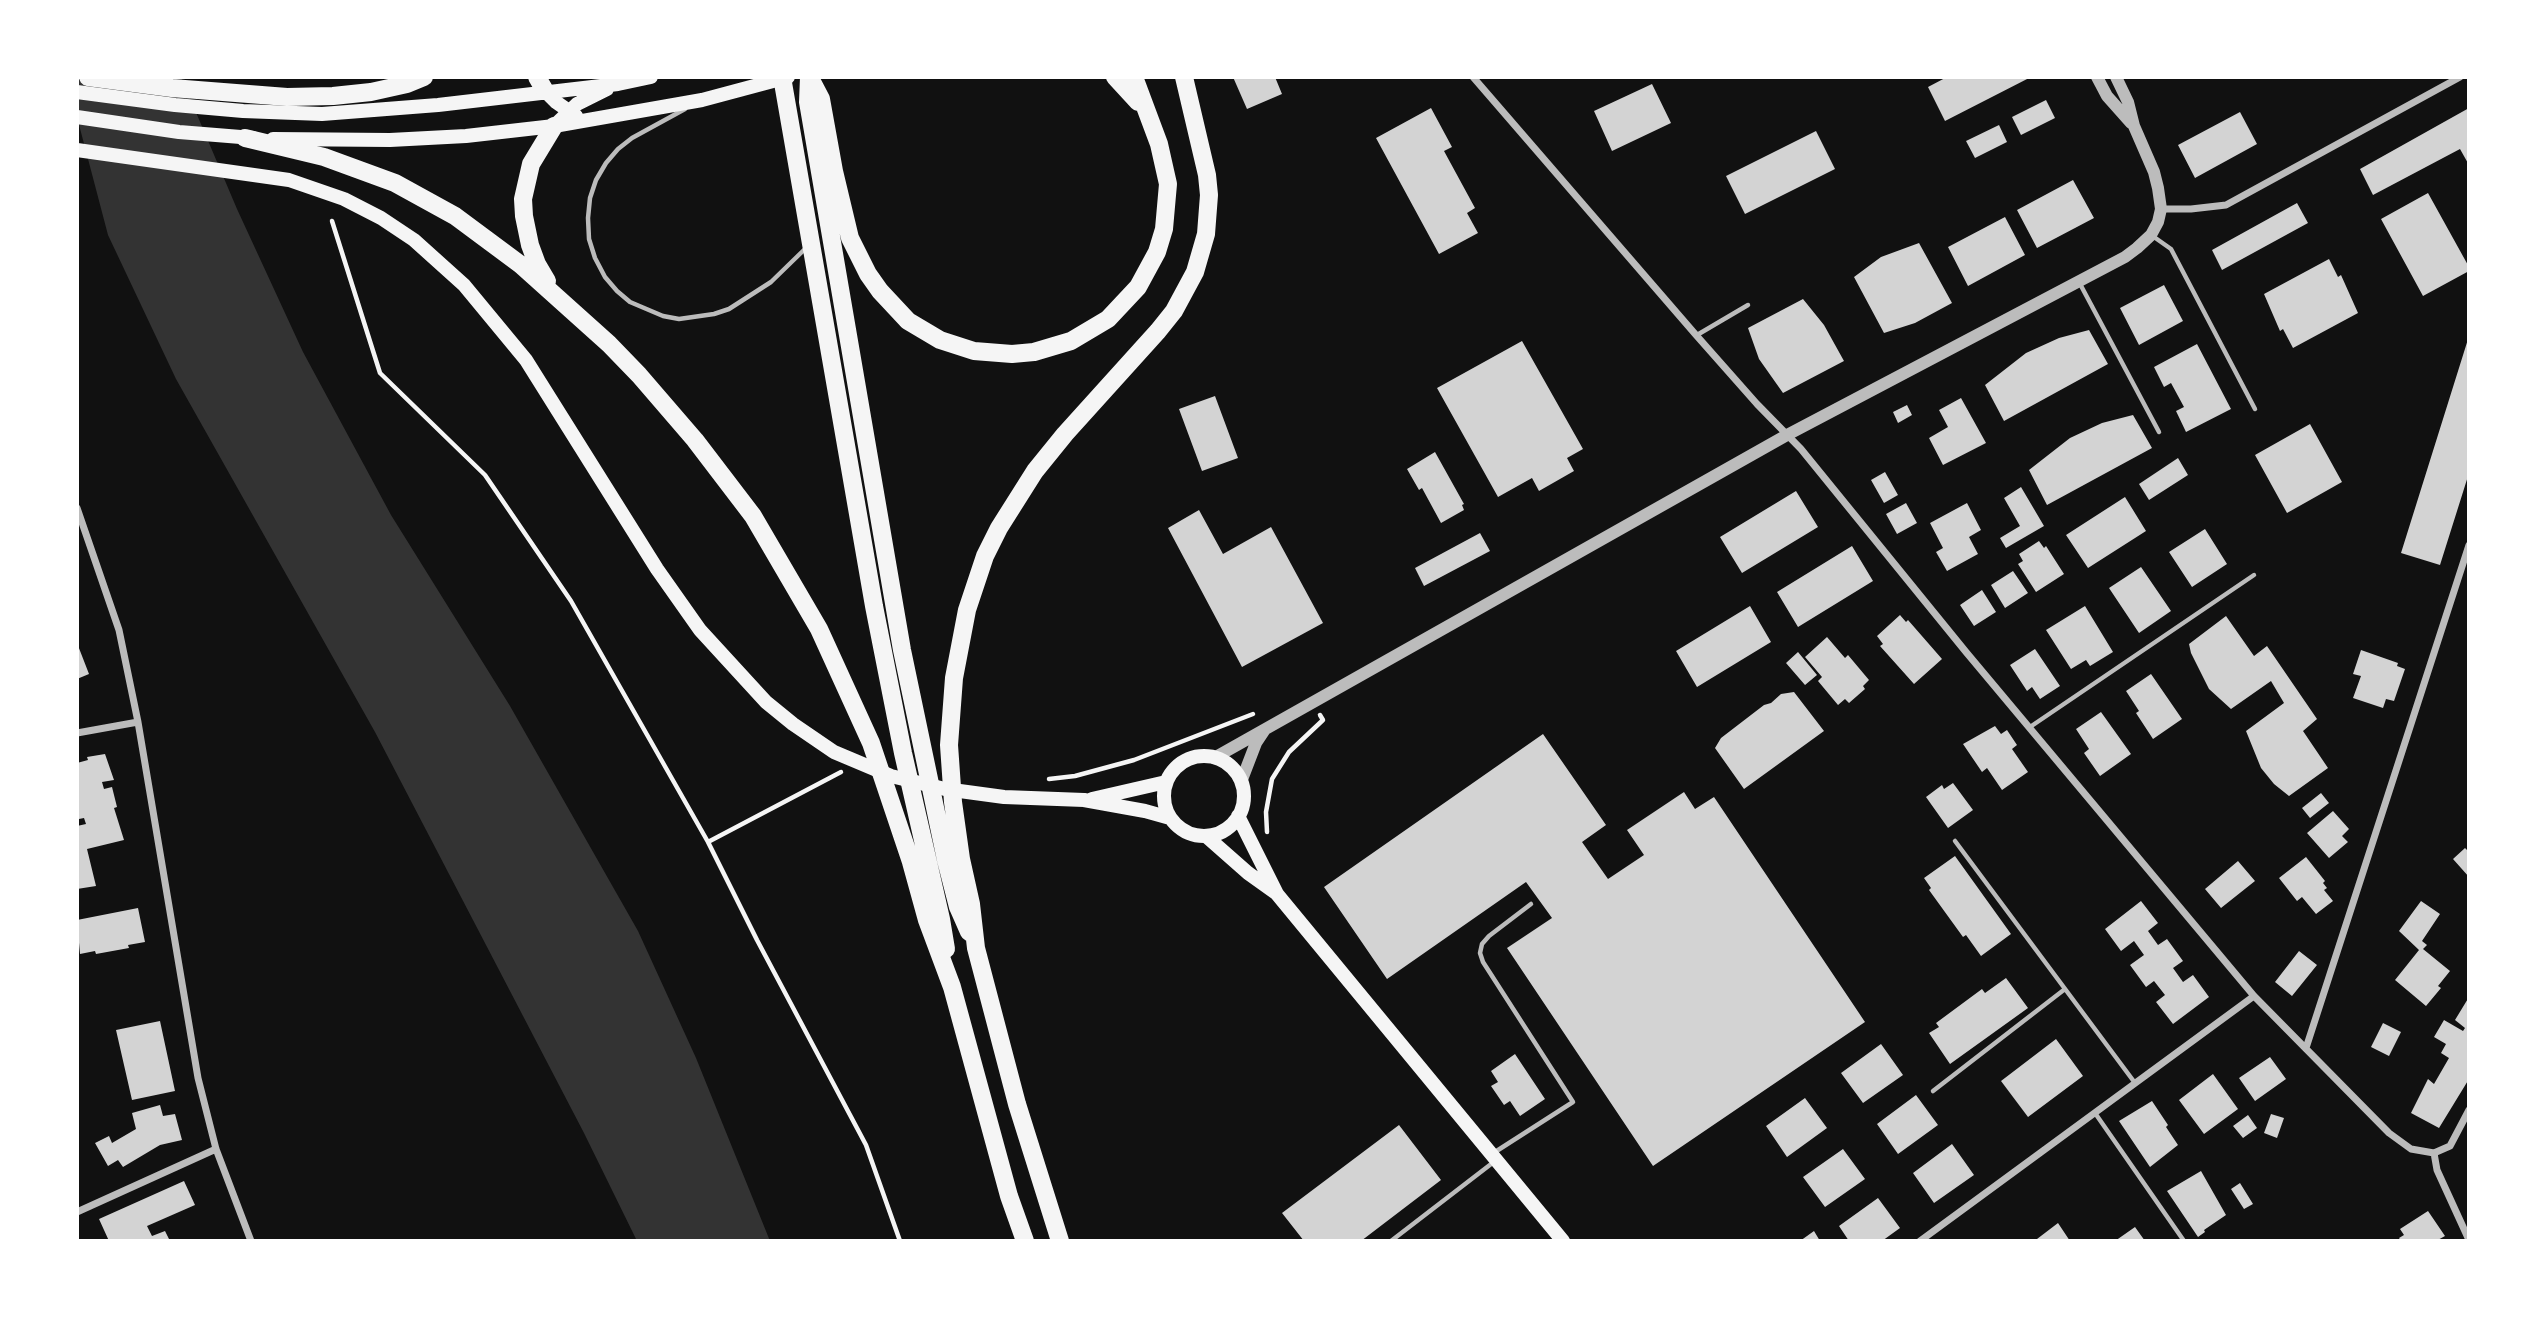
<!DOCTYPE html>
<style>
body{margin:0}
#map{position:relative;width:2546px;height:1318px;overflow:hidden;background:#111;font-family:"Work Sans",sans-serif}
canvas{display:block}
.frame{position:absolute;inset:0;border:79px solid #fff;pointer-events:none}
</style>
<div id="map">
<canvas width="2546" height="1318"></canvas>
<div class="frame"></div>
</div>
<script>
const ctx = document.querySelector('canvas').getContext('2d');
ctx.lineJoin = 'round';
function fillPath(path, color) { ctx.fillStyle = color; ctx.fill(path, 'evenodd'); }
const toPath = rows => new Path2D(rows.map(r => 'M' + r).join(''));
function trace(path, color, width, dash) { ctx.strokeStyle = color; ctx.lineWidth = width; ctx.lineCap = dash ? 'butt' : 'round'; ctx.setLineDash(dash || []); ctx.stroke(path); }
const water = toPath([
 [77,77,181,77,237,209,303,352,391,515,510,706,638,931,696,1058,770,1241,637,1241,584,1133,375,732,176,379,108,235,77,117]
]);
const building = toPath([
 [1233,77,1275,77,1282,94,1247,109],
 [1947,77,2031,77,1945,121,1928,87],
 [1652,84,1671,123,1612,151,1594,111],
 [2046,100,2055,118,2021,135,2012,117],
 [1431,108,1452,147,1444,151,1475,208,1467,213,1478,233,1439,254,1376,138],
 [2469,108,2469,165,2460,149,2373,195,2360,169],
 [2240,112,2257,144,2195,178,2178,145],
 [1999,125,2007,142,1975,158,1966,141],
 [1816,131,1835,169,1745,214,1726,176],
 [2073,180,2094,218,2037,248,2017,210],
 [2428,193,2469,267,2469,271,2423,296,2381,219],
 [2297,203,2308,223,2222,270,2212,250],
 [2005,217,2025,255,1968,286,1948,247],
 [1919,243,1952,303,1915,323,1884,333,1854,277,1881,257],
 [2329,259,2338,277,2341,275,2358,313,2293,348,2283,329,2280,331,2264,294],
 [2164,285,2183,321,2139,345,2120,308],
 [1803,299,1824,325,1844,361,1783,393,1759,359,1748,328],
 [2089,330,2108,364,2004,421,1985,385,2026,353,2059,338],
 [2469,336,2469,473,2440,565,2401,553],
 [1522,341,1583,449,1567,458,1574,471,1539,491,1532,478,1498,497,1437,388],
 [2197,344,2231,409,2186,432,2176,411,2184,407,2171,383,2164,387,2154,367],
 [1215,396,1238,458,1202,471,1179,409],
 [1961,398,1986,443,1943,465,1929,438,1948,427,1939,410],
 [1907,405,1912,415,1898,423,1893,412],
 [2133,415,2152,448,2047,505,2029,470,2070,438,2102,423],
 [2310,424,2342,482,2287,513,2255,455],
 [1435,452,1464,504,1462,505,1464,510,1441,523,1422,488,1419,490,1407,469],
 [2178,458,2188,475,2149,500,2139,484],
 [1885,472,1898,495,1884,503,1871,480],
 [2021,487,2044,526,2006,548,2000,538,2020,526,2004,498],
 [1796,491,1818,527,1742,573,1720,537],
 [2125,497,2146,531,2088,568,2066,535],
 [1906,503,1917,523,1897,534,1886,514],
 [1967,503,1981,530,1969,537,1978,554,1947,571,1936,552,1943,548,1930,523],
 [1199,510,1223,554,1271,527,1323,623,1242,667,1168,528],
 [2205,529,2227,564,2192,587,2169,552],
 [1480,533,1490,551,1424,586,1415,568],
 [2039,541,2044,548,2046,546,2064,574,2036,592,2018,564,2023,561,2019,554],
 [1852,546,1873,581,1798,627,1777,592],
 [2141,567,2171,611,2139,633,2109,588],
 [2013,571,2028,593,2005,608,1991,585],
 [1982,590,1996,612,1974,626,1960,605],
 [1750,606,1771,642,1697,687,1676,651],
 [2085,606,2113,652,2090,666,2086,660,2071,669,2046,630],
 [1900,615,1906,622,1908,620,1942,659,1914,684,1880,646,1883,644,1877,636],
 [2226,616,2254,656,2267,646,2317,719,2303,731,2328,768,2289,796,2274,784,2261,768,2246,731,2284,703,2271,681,2231,709,2209,689,2191,653,2189,644],
 [1827,637,1845,658,1848,655,1869,680,1863,686,1865,689,1849,703,1845,699,1838,705,1818,681,1822,677,1805,657],
 [77,643,89,674,77,679],
 [2035,649,2060,686,2040,699,2032,687,2027,691,2010,665],
 [2361,650,2398,663,2397,666,2405,669,2394,701,2386,699,2383,708,2353,698,2361,676,2353,674],
 [1798,652,1817,675,1805,685,1786,663],
 [2151,674,2182,719,2153,739,2136,713,2139,711,2126,691],
 [1794,692,1824,731,1744,789,1715,748,1721,738,1764,705,1771,703,1781,694],
 [2101,712,2131,754,2100,776,2084,753,2089,749,2076,729],
 [1995,726,2001,734,2007,730,2017,745,2012,749,2028,772,2002,790,1987,768,1982,772,1963,744],
 [1543,734,1606,825,1582,842,1608,879,1644,855,1627,830,1684,792,1695,809,1714,797,1865,1022,1653,1166,1507,948,1552,918,1526,882,1387,979,1324,887],
 [105,754,114,780,102,782,104,789,112,787,117,807,114,808,124,840,87,849,96,886,77,889,77,826,86,824,84,818,79,819,77,809,77,798,79,797,77,763,88,760,87,757],
 [1953,783,1973,810,1948,828,1926,797,1942,785,1944,789],
 [2321,793,2329,803,2310,818,2302,808],
 [2333,811,2349,829,2342,836,2348,842,2329,858,2307,833],
 [2465,848,2469,852,2469,877,2453,859],
 [1955,856,2011,934,1981,956,1966,935,1963,937,1929,890,1931,888,1924,878],
 [2306,857,2325,881,2323,883,2327,888,2324,890,2333,901,2316,914,2302,897,2297,901,2279,878],
 [2238,861,2255,881,2221,908,2205,889],
 [2141,901,2158,923,2148,931,2158,945,2167,939,2183,961,2173,968,2183,982,2193,975,2209,997,2173,1024,2156,1002,2165,995,2154,981,2146,987,2130,965,2144,955,2134,941,2121,951,2105,929],
 [2421,901,2440,914,2422,941,2427,945,2423,949,2450,971,2438,986,2441,988,2426,1006,2395,980,2419,950,2399,931],
 [138,908,145,942,128,945,129,948,96,954,95,951,80,954,77,920],
 [2299,951,2317,965,2292,996,2275,982],
 [2006,978,2028,1008,1950,1064,1929,1033,1939,1027,1936,1023,1982,989,1985,993],
 [2469,997,2469,1079,2439,1128,2411,1113,2428,1079,2434,1084,2449,1058,2441,1053,2446,1044,2434,1037,2444,1020,2463,1031,2465,1028,2455,1020],
 [160,1021,175,1091,132,1100,116,1030],
 [2383,1023,2401,1032,2389,1056,2371,1047],
 [2056,1039,2083,1076,2028,1117,2001,1081],
 [1881,1044,1903,1075,1863,1103,1841,1073],
 [1515,1054,1545,1099,1520,1116,1510,1101,1504,1105,1491,1086,1498,1082,1491,1071],
 [2270,1057,2286,1079,2255,1101,2239,1078],
 [2213,1074,2238,1109,2204,1134,2179,1100],
 [1916,1095,1938,1125,1898,1154,1877,1124],
 [1805,1098,1827,1128,1787,1157,1766,1126],
 [2152,1101,2168,1125,2166,1127,2178,1145,2150,1167,2119,1121],
 [160,1105,163,1116,175,1114,182,1140,160,1145,123,1167,118,1160,108,1166,95,1143,109,1136,112,1143,136,1129,132,1113],
 [2271,1114,2284,1118,2277,1138,2264,1133],
 [2248,1115,2257,1128,2243,1138,2233,1126],
 [1399,1125,1441,1180,1361,1241,1304,1241,1282,1213],
 [1952,1144,1974,1175,1934,1203,1913,1173],
 [1843,1149,1865,1179,1825,1207,1803,1177],
 [2201,1171,2226,1215,2204,1230,2205,1232,2198,1237,2167,1191],
 [184,1181,195,1205,147,1226,152,1236,165,1231,170,1241,109,1241,99,1219],
 [2240,1183,2253,1204,2244,1209,2231,1189],
 [1878,1198,1900,1228,1882,1241,1849,1241,1839,1226],
 [2428,1211,2445,1236,2436,1241,2401,1241,2399,1238,2404,1235,2400,1229],
 [2058,1223,2070,1241,2038,1241,2037,1239],
 [2135,1227,2145,1241,2115,1241],
 [1814,1231,1820,1241,1800,1241]
]);
const path = toPath([
 [332,221,380,373,485,475,571,601,708,842,757,940,866,1145,900,1241],
 [1049,779,1075,776,1134,760,1253,714],
 [1267,832,1266,812,1272,779,1289,752,1323,720,1320,715],
 [708,842,841,772]
]);
const service = toPath([
 [685,109,632,138,618,149,606,163,596,180,590,198,588,218,589,239,595,258,605,277,617,291,630,302,663,316,679,319,714,314,729,309,771,282,807,247],
 [2154,237,2171,249,2255,409],
 [2079,282,2159,432],
 [1697,335,1748,305],
 [2030,727,2254,575],
 [1955,841,2135,1083],
 [1933,1091,2065,989],
 [2095,1113,2184,1241],
 [1495,1152,1573,1102,1483,962,1480,953,1482,944,1489,936,1531,904],
 [1391,1241,1495,1161]
]);
const minor = toPath([
 [1473,77,1696,335,1757,404,1801,449,1966,652,2254,996,2389,1133,2411,1149,2434,1153],
 [2161,209,2191,209,2226,205,2460,77],
 [77,508,119,630,138,722,198,1078,216,1149,251,1241],
 [77,733,138,722],
 [2306,1048,2469,545],
 [2434,1153,2437,1170,2469,1240],
 [2434,1153,2450,1146,2469,1110],
 [77,1212,216,1149],
 [1920,1241,2254,996]
]);
const tertiary = toPath([
 [2097,77,2107,96,2131,123],
 [1214,758,1787,435,2125,257,2137,248,2151,235,2158,222,2161,209,2158,188,2154,172,2134,126,2128,102,2116,77],
 [1241,782,1256,743,1264,731]
]);
const primary = toPath([
 [545,91,556,102,576,116],
 [77,92,175,105,243,111,322,114,438,105,618,84,651,77],
 [77,117,179,132,253,138],
 [554,126,577,104,607,89],
 [273,139,390,140,466,136,554,126,702,100,788,77],
 [77,150,289,180,344,199,381,218,414,240,464,285,526,360,657,569,700,630,766,702,793,724,834,752,891,776,945,789,1004,797,1084,800,1145,811,1170,818],
 '1164 796a40 40 0 1 1 80 0a40 40 0 1 1-80 0Z',
 [1092,799,1166,782],
 [1238,816,1277,894,1563,1241],
 [1206,836,1248,873,1276,893]
]);
const motorway = toPath([
 [88,77,172,88,287,97,333,96,371,92,407,84,424,77],
 [537,77,545,91],
 [782,77,874,606,903,753,941,919,946,949],
 [809,77,808,102,902,650,946,860,958,907,969,932],
 [1115,77,1138,102],
 [810,78,821,99,834,171,850,238,868,274,880,291,908,321,940,340,974,351,1012,354,1034,352,1071,341,1108,319,1138,287,1157,252,1164,229,1168,184,1159,144,1134,77],
 [245,138,324,157,395,183,455,216,521,265,609,344,639,375,695,440,753,516,819,629,871,743,911,862,927,920,952,987,1009,1196,1025,1241],
 [547,281,537,264,530,245,524,216,523,199,531,164,554,126],
 [1060,1241,1017,1104,976,948,971,904,961,859,953,802,949,745,954,678,967,610,985,556,999,528,1035,471,1065,434,1158,331,1174,311,1195,272,1206,234,1209,195,1207,175,1184,77]
]);
fillPath(water, '#333');
fillPath(building, '#d3d3d3');
trace(path, '#f5f5f5', 4.5);
trace(service, '#bcbcbc', 4.5);
trace(minor, '#bcbcbc', 7);
trace(tertiary, '#bcbcbc', 12);
trace(primary, '#f5f5f5', 14);
trace(motorway, '#f5f5f5', 18);
</script>
